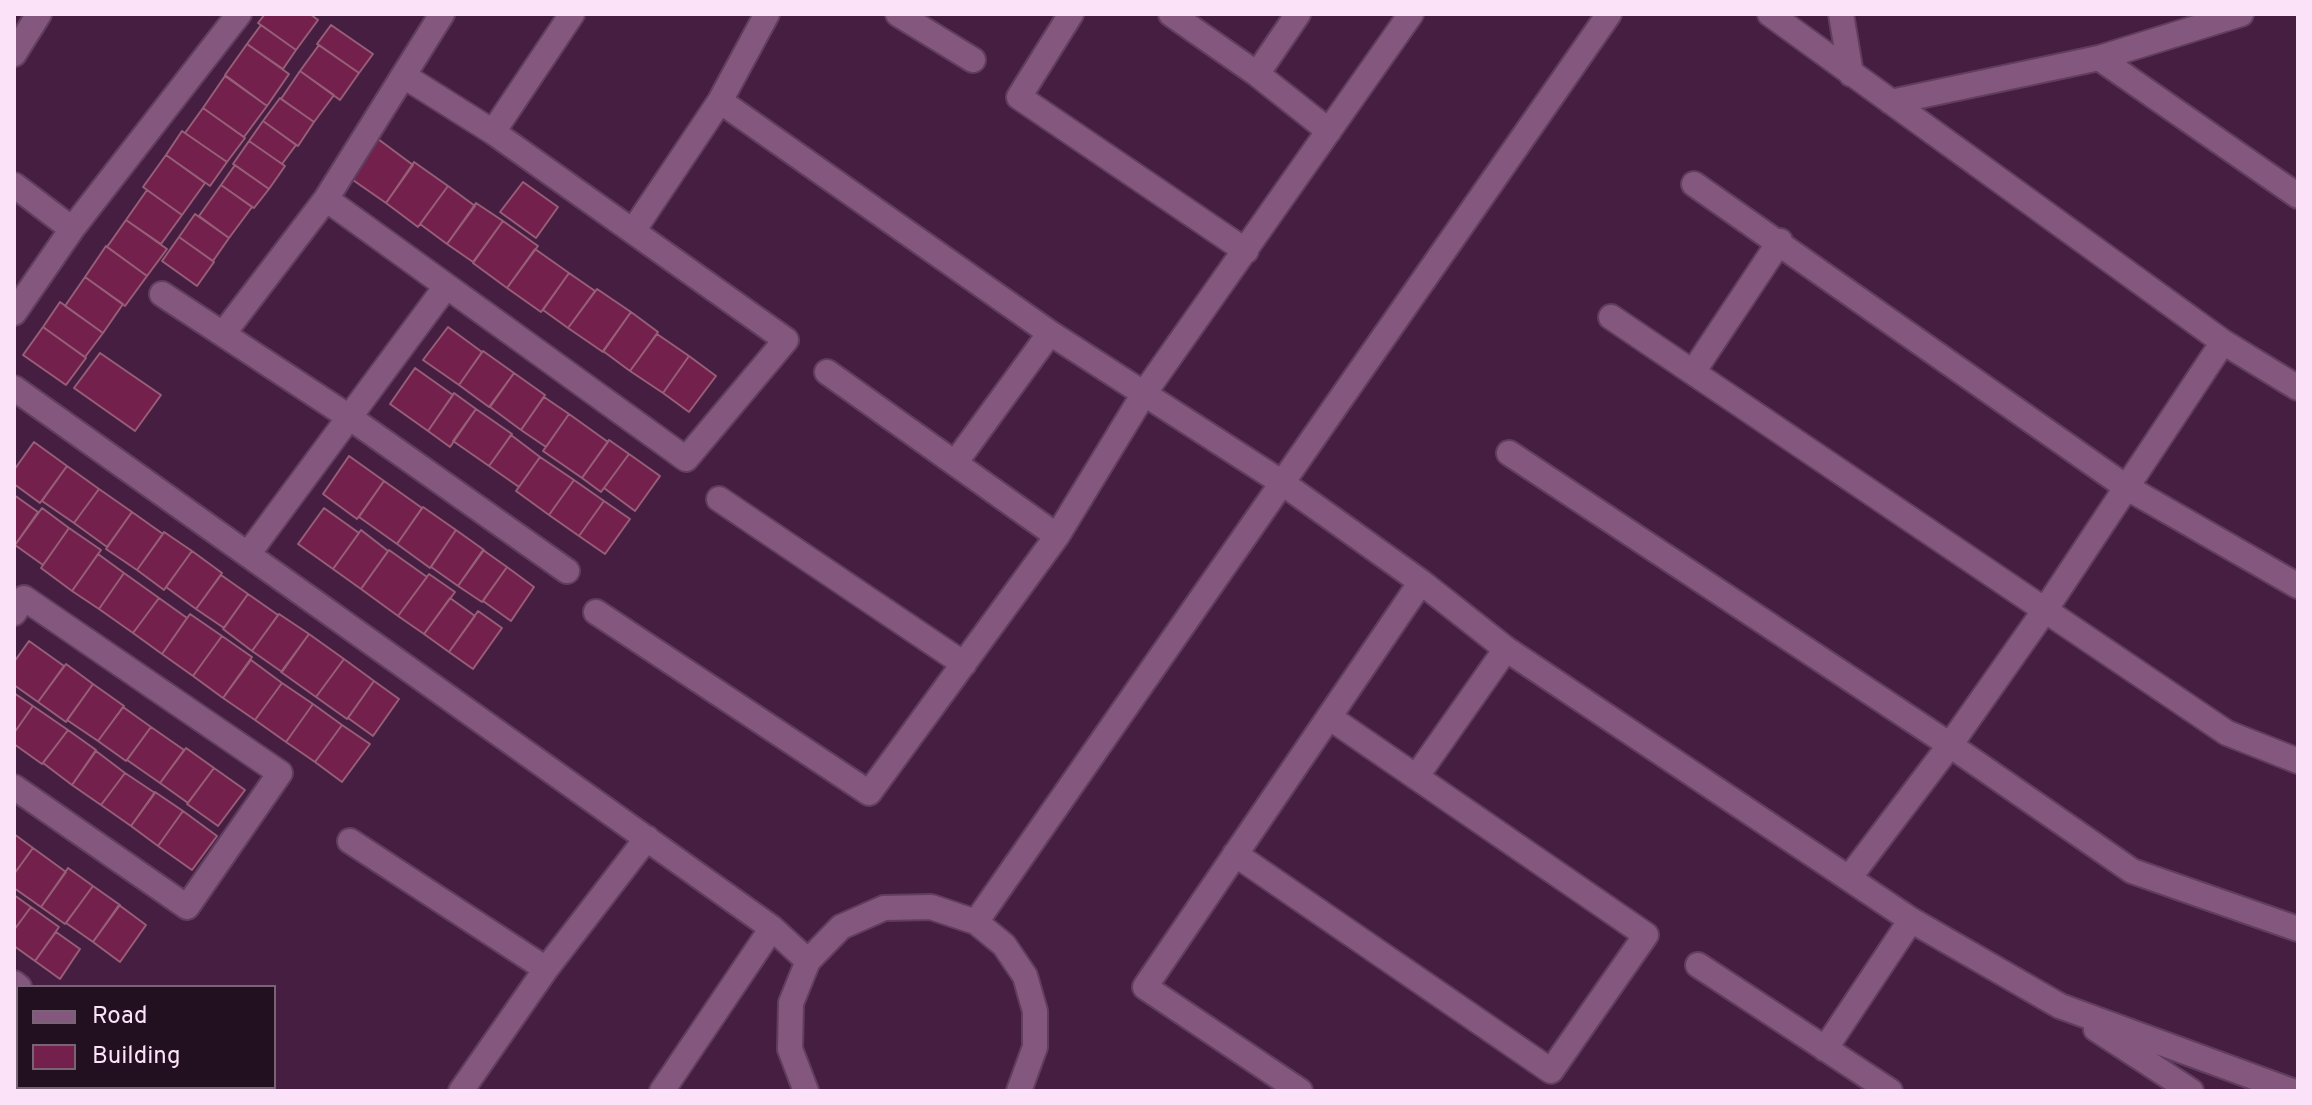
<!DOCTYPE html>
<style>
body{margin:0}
#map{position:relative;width:2312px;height:1105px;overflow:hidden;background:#461e42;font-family:Overpass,sans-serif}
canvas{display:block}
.frame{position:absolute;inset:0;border:16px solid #fce2f8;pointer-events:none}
.legend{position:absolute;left:16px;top:985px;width:260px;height:104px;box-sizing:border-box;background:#221020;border:2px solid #796476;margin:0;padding:10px 14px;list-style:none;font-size:24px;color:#fce2f8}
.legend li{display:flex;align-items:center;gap:16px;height:40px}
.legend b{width:40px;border:2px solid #796476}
</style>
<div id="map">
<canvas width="2312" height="1105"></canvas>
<div class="frame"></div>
<ul class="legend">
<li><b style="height:10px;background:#84587e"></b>Road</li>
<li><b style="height:22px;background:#73204d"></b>Building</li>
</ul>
</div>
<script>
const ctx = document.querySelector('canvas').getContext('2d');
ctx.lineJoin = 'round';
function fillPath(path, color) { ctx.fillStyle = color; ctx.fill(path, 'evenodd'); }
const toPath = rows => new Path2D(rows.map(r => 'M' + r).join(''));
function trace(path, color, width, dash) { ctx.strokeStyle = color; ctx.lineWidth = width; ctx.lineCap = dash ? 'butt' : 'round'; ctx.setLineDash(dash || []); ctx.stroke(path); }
const building = toPath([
 [265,14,310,14,318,20,296,50,258,23,265,14],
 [261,25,296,50,283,69,247,44,261,25],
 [331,25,373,54,359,73,317,44,331,25],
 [247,44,289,74,267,106,225,75,247,44],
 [319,45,359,73,340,100,300,71,319,45],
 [300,71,334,95,314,122,281,99,300,71],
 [225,76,267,106,244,137,203,108,225,76],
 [280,98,314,122,298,146,263,121,280,98],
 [203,108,245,138,227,162,185,133,203,108],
 [263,121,296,145,282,164,249,141,263,121],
 [182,131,227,162,210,186,166,155,182,131],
 [378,139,413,165,386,203,350,178,378,139],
 [249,141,285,166,269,189,233,164,249,141],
 [166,155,205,183,182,215,143,187,166,155],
 [414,162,448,186,418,227,386,203,414,162],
 [235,165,269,189,254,208,221,185,235,165],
 [523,182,558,207,536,238,500,212,523,182],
 [221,185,252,207,229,238,199,216,221,185],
 [448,186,475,206,447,244,420,224,448,186],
 [147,190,182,215,161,244,126,220,147,190],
 [476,203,503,221,473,262,447,244,476,203],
 [195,214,229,238,213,261,179,237,195,214],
 [126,220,167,249,147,276,107,247,126,220],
 [503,221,538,246,507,288,473,263,503,221],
 [179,237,214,262,197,286,162,261,179,237],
 [106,246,147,276,125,306,85,277,106,246],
 [535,249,569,273,541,312,507,288,535,249],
 [569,273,595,291,568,328,543,310,569,273],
 [85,277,123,304,103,333,65,306,85,277],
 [597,289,631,312,603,352,568,328,597,289],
 [60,302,103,333,85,357,43,327,60,302],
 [631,312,658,332,630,371,603,351,631,312],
 [43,327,86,358,66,385,23,355,43,327],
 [448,327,482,352,459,385,423,360,448,327],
 [657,334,689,356,663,393,630,371,657,334],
 [483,351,514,373,489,407,459,385,483,351],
 [100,353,161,395,135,431,74,388,100,353],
 [689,356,716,376,689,412,663,393,689,356],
 [415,368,453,395,428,431,390,404,415,368],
 [514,373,545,395,521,430,490,407,514,373],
 [454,393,476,409,450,447,428,431,454,393],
 [544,397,569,414,546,447,521,430,544,397],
 [476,409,512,434,489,466,453,441,476,409],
 [569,414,608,442,582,478,543,451,569,414],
 [511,435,540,457,519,487,489,466,511,435],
 [609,440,629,454,601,492,582,478,609,440],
 [34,442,67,466,40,503,14,484,14,470,34,442],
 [629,454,660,476,635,511,604,488,629,454],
 [349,456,384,481,357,519,323,494,349,456],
 [540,457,574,480,549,515,516,491,540,457],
 [67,466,99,489,74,523,42,501,67,466],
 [574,480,604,501,579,536,549,515,574,480],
 [384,481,422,508,397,544,359,517,384,481],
 [99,489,132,512,107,547,74,523,99,489],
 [14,495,38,512,15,545,14,544,14,495],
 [604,501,630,519,605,554,579,536,604,501],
 [423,507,456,530,430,568,397,544,423,507],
 [42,508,69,528,43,565,15,545,42,508],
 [324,508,359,533,333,569,298,544,324,508],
 [132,512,163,534,137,570,106,549,132,512],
 [69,528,101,550,72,591,41,568,69,528],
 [361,530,388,551,361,589,333,569,361,530],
 [456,530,484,550,458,586,431,567,456,530],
 [164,532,192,551,164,590,137,570,164,532],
 [389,550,427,577,398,616,361,589,389,550],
 [483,550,507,567,482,602,458,586,483,550],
 [192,551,222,573,196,609,166,587,192,551],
 [98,554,124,573,99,609,72,591,98,554],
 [507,567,534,587,511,621,483,601,507,567],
 [124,573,159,598,133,633,99,609,124,573],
 [429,574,455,592,424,634,398,616,429,574],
 [221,575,248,594,224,628,196,609,221,575],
 [248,594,278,615,252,651,223,629,248,594],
 [159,598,187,618,162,654,133,633,159,598],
 [450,598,475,616,449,652,424,634,450,598],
 [478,611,502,628,473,669,449,652,478,611],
 [190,614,222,636,193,676,162,654,190,614],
 [279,614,309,634,282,672,252,651,279,614],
 [309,634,344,659,316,697,281,672,309,634],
 [222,636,252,657,223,698,193,676,222,636],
 [29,641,64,666,38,702,14,685,14,662,29,641],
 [344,659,374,681,347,719,316,697,344,659],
 [251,660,282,683,255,720,223,698,251,660],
 [66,664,93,684,66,722,38,702,66,664],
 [374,681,399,699,373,736,348,718,374,681],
 [282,683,313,704,286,742,255,720,282,683],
 [93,684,124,706,98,741,67,720,93,684],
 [14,693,33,706,14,733,14,693],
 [313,704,342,725,315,762,286,742,313,704],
 [33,706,68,730,42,764,14,744,14,733,33,706],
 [123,707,151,727,126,761,98,741,123,707],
 [342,725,370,744,342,782,315,762,342,725],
 [151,727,184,750,160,783,127,760,151,727],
 [68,730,96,750,72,785,43,763,68,730],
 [186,748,214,768,188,803,160,783,186,748],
 [96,751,125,773,101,805,72,785,96,751],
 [214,768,245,790,218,826,187,804,214,768],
 [125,773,155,793,131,826,101,805,125,773],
 [155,792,183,811,158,846,131,826,155,792],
 [183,811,217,836,192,870,158,846,183,811],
 [14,834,33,848,14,874,14,834],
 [33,848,66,872,41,907,14,888,14,874,33,848],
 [68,868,93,886,65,924,41,907,68,868],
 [93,886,120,905,93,942,66,923,93,886],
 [14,895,31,907,14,930,14,895],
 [119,905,146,925,120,962,93,942,119,905],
 [31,907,59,927,35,961,14,946,14,930,31,907],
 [56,932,80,949,60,979,35,961,56,932]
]);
const minor = toPath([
 [898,14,973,60],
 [1071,14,1019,97,1246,251],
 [1171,14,1257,74,1329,131],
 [1770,14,2223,342,2298,388],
 [1841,14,1851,74],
 [14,54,39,14],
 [2099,58,2298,196],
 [1257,74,1298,14],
 [720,101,1050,333,1281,482,1421,582,1506,649,1911,920,2060,1006,2292,1091],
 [1891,102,2099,58,2241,14],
 [493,132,572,14],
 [1694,184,2126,487,2298,586],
 [14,185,72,229],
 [326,199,686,459,786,340,493,132,404,76],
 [633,231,720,101,767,14],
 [162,294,349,417,567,571],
 [14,313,72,229,239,14],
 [1611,317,2227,733,2298,761],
 [223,334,326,199,442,14],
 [827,372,1057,536],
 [1693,372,1780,241],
 [14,388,772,928,808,961],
 [1509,453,1950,745,2132,871,2298,929],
 [955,463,1050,333],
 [719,499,964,664],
 [248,554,445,288],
 [596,612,869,793,1057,536,1145,392,1411,14],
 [14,613,24,598,280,773,187,907,14,787],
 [1416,777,1506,649],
 [350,841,546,969],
 [1235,854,1551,1071,1646,935,1329,717],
 [1849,878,1950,745,2045,610,2223,342],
 [976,922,1609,14],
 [1698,965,1890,1091],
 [14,983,19,987],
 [2096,1029,2191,1091],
 [1825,1049,1911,920],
 [137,1087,142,1091],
 [461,1091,546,969,647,838],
 [662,1091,772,928],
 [806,1091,790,1049,791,1003,808,961,841,927,884,908,931,907,976,922,1004,945,1025,976,1035,1011,1035,1047,1019,1091],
 [1300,1091,1145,987,1421,582]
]);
fillPath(building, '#73204d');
trace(building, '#965e77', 2);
trace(minor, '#613e5e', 28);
trace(minor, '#84587e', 24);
</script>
